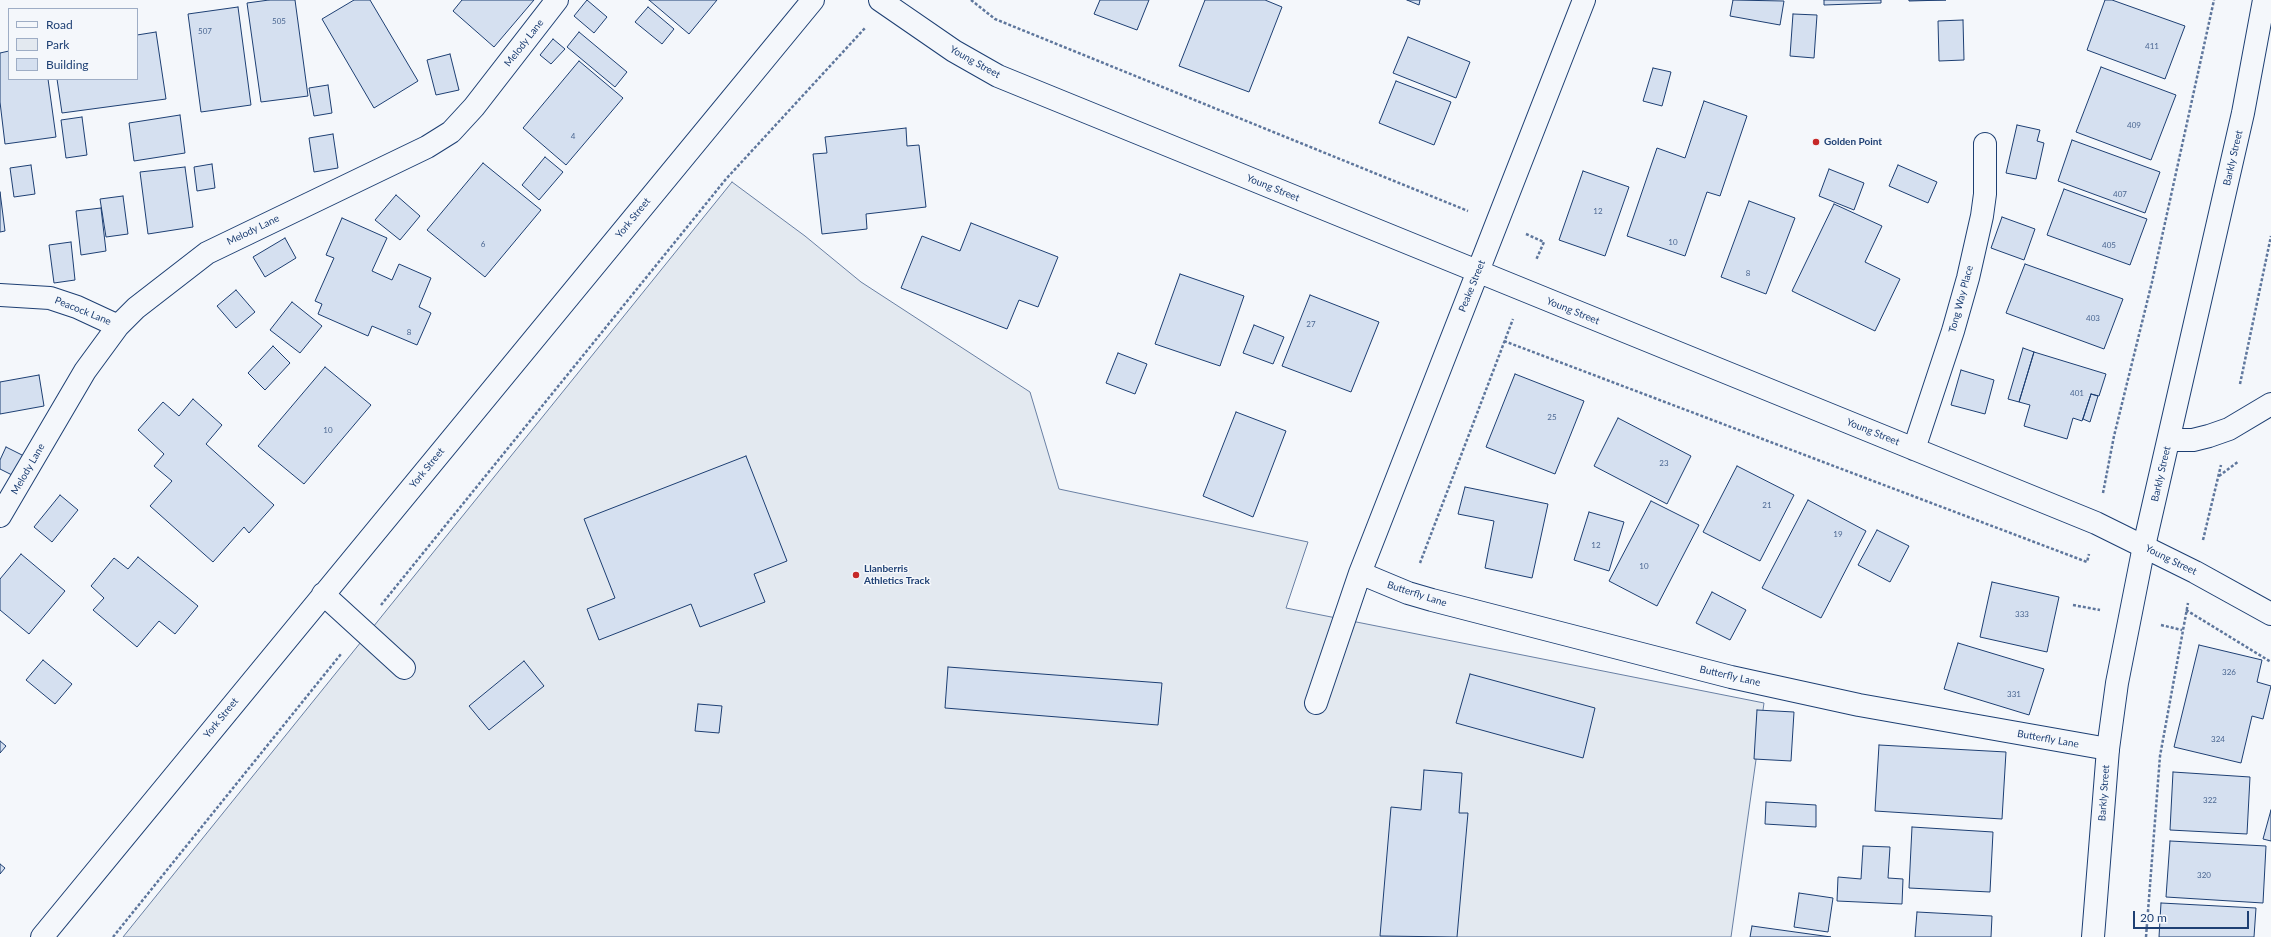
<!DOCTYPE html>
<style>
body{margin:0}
#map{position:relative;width:2271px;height:937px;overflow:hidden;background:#f4f7fb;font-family:Lato,sans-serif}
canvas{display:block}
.legend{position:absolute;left:8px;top:8px;width:130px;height:72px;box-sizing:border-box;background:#f4f7fb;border:1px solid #9eadc5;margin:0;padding:5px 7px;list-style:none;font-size:12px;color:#1d3f73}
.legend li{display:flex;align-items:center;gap:8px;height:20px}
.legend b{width:20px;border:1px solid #9eadc5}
.scale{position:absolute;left:2133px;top:911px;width:116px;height:18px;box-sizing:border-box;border:2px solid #1d3f73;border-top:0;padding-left:5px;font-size:12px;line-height:14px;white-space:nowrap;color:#1d3f73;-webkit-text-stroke:3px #f4f7fb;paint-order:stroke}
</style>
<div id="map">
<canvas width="2271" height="937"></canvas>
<ul class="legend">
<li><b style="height:5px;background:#f4f7fb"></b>Road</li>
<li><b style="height:11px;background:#e3e9f0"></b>Park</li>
<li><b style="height:11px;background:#d5e0f0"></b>Building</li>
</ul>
<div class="scale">20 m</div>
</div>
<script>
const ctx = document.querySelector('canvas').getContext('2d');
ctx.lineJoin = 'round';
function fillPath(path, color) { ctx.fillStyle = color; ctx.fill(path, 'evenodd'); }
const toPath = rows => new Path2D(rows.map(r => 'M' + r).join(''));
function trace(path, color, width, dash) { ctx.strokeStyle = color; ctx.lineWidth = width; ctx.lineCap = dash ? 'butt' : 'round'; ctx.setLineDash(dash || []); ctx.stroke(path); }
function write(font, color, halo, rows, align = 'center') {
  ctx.font = font + ' Lato,sans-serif'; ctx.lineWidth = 3; ctx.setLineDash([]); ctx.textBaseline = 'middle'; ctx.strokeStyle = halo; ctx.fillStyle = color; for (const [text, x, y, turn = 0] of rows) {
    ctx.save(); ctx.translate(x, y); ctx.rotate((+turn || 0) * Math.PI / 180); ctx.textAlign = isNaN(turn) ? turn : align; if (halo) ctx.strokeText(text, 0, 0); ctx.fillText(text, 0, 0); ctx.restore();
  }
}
const green = toPath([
 [732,182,805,236,861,282,1030,392,1059,489,1308,542,1286,608,1764,703,1731,937,123,937,732,182]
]);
const building = toPath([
 [269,0,295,0,308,96,261,102,247,3,269,0],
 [354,0,370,0,418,81,374,108,322,19,354,0],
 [462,0,534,0,494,47,453,11,462,0],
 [587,0,607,17,594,33,574,16,587,0],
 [649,0,717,0,689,34,649,0],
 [1100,0,1149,0,1137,30,1094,14,1100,0],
 [1205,0,1265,0,1282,7,1249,92,1179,66,1205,0],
 [1407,0,1420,0,1419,5,1407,0],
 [1733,0,1784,1,1780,25,1730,16,1733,0],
 [1824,0,1881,0,1881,3,1824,5,1824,0],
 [1909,0,1946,0,1909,1,1909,0],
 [2105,0,2112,0,2185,26,2165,79,2087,50,2105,0],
 [238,7,251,105,201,112,188,14,238,7],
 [648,7,674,29,662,44,635,22,648,7],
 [1793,14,1817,15,1814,58,1790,56,1793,14],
 [1963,20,1964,60,1939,61,1938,21,1963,20],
 [156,32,166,99,62,113,57,79,137,79,137,35,156,32],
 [579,32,627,72,615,87,567,47,579,32],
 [1408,37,1470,62,1456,98,1393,73,1408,37],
 [553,39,565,49,551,64,540,55,553,39],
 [9,51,9,79,48,79,56,137,5,144,0,102,0,53,9,51],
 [450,54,459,90,436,95,427,60,450,54],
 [579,61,623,98,566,165,523,128,579,61],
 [2101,67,2176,95,2151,160,2076,132,2101,67],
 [1653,68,1671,72,1662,106,1643,101,1653,68],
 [1396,81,1451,102,1434,145,1379,123,1396,81],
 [328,85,332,113,314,116,309,88,328,85],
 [1704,101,1747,116,1720,196,1707,192,1685,256,1627,236,1657,148,1685,158,1704,101],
 [180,115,185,153,134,161,129,123,180,115],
 [82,117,87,155,66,158,61,120,82,117],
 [2017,125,2040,130,2037,141,2044,143,2036,179,2006,173,2017,125],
 [906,128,907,146,919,145,926,207,866,214,867,229,822,234,813,154,827,153,825,137,906,128],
 [333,134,338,168,314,172,309,138,333,134],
 [2072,140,2160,172,2145,213,2058,181,2072,140],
 [545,157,563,172,539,200,522,185,545,157],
 [483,163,541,210,485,277,427,230,483,163],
 [212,164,215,188,197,191,194,167,212,164],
 [31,165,35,194,14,197,10,168,31,165],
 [1898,165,1937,182,1928,203,1889,186,1898,165],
 [185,167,193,227,148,234,140,172,185,167],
 [1829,169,1864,183,1854,210,1819,196,1829,169],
 [1583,171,1629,187,1605,256,1559,240,1583,171],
 [2064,189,2147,219,2130,265,2047,235,2064,189],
 [0,192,5,231,0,232,0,192],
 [396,195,420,216,400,240,375,220,396,195],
 [123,196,128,234,106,237,100,199,123,196],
 [1749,201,1795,218,1766,294,1721,277,1749,201],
 [1834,204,1882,226,1865,262,1900,279,1875,331,1792,291,1834,204],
 [101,208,106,251,81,255,76,211,101,208],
 [2002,217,2035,229,2024,260,1991,248,2002,217],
 [342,218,387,238,372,271,392,280,399,264,431,278,419,307,431,313,417,345,372,326,368,336,318,314,322,304,315,301,334,258,326,255,342,218],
 [971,223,1058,257,1038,307,1019,300,1007,329,901,288,922,236,960,251,971,223],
 [285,238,296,258,265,277,253,257,285,238],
 [71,242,75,280,54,283,49,245,71,242],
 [2025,264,2123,299,2104,349,2006,313,2025,264],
 [1180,274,1244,296,1220,366,1155,344,1180,274],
 [236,290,255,312,236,328,217,306,236,290],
 [1310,295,1379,322,1351,392,1282,366,1310,295],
 [292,302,322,326,300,353,270,330,292,302],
 [1254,325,1284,337,1273,364,1243,353,1254,325],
 [273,346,290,363,265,390,248,373,273,346],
 [2023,348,2034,352,2019,402,2008,399,2023,348],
 [2034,352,2106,374,2099,396,2091,394,2082,421,2073,418,2067,439,2024,426,2030,405,2019,402,2034,352],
 [1118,353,1147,364,1135,394,1106,383,1118,353],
 [325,367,371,405,304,484,258,446,325,367],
 [1961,370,1994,380,1985,414,1951,405,1961,370],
 [1515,374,1584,401,1555,474,1486,447,1515,374],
 [39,375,44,406,0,414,0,382,39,375],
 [2091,394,2098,396,2090,422,2083,419,2091,394],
 [193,399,222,425,206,444,274,505,249,533,244,527,213,562,150,506,172,481,154,466,164,454,138,430,163,402,179,416,193,399],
 [1236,412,1286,431,1253,517,1203,496,1236,412],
 [1618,418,1691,456,1667,504,1594,466,1618,418],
 [6,447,24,456,14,476,0,469,0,460,6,447],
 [746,456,787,561,754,574,765,602,700,627,691,604,599,640,587,609,615,598,584,519,746,456],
 [1737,466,1794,495,1760,561,1703,532,1737,466],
 [1465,487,1548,504,1532,578,1485,568,1494,521,1458,514,1465,487],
 [60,495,78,510,52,542,34,527,60,495],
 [1808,500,1866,531,1821,618,1762,588,1808,500],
 [1651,501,1699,525,1657,606,1609,581,1651,501],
 [1589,512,1624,522,1609,571,1574,560,1589,512],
 [1877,530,1909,546,1890,582,1858,565,1877,530],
 [21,554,65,591,29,634,0,610,0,579,21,554],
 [138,557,198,606,175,634,159,621,137,647,93,610,104,598,91,586,114,558,128,569,138,557],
 [1992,582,2059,597,2047,652,1980,637,1992,582],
 [1712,592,1746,610,1730,640,1696,623,1712,592],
 [1958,643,2044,669,2029,715,1944,689,1958,643],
 [2199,645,2262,660,2257,682,2271,686,2263,719,2252,716,2241,763,2174,747,2199,645],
 [43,660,72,684,55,704,26,680,43,660],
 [524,661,544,686,489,730,469,706,524,661],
 [948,667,1162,683,1158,725,945,708,948,667],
 [1470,674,1595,708,1583,758,1456,723,1470,674],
 [698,704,722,706,719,733,695,731,698,704],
 [1757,710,1794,712,1791,761,1754,759,1757,710],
 [0,741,6,746,0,753,0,741],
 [1879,745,2006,752,2002,819,1875,811,1879,745],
 [1424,770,1462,773,1459,813,1468,813,1457,937,1380,936,1391,807,1421,810,1424,770],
 [2173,772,2250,777,2247,834,2170,830,2173,772],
 [1766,802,1816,805,1816,827,1765,824,1766,802],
 [2271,810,2271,841,2263,839,2271,810],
 [1912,827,1993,832,1990,892,1909,888,1912,827],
 [2170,841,2266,846,2263,903,2166,897,2170,841],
 [1863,846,1890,847,1888,878,1903,879,1902,904,1837,901,1838,877,1861,879,1863,846],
 [0,864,5,868,0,874,0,864],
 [1799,893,1833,898,1828,932,1794,927,1799,893],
 [2161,903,2256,908,2254,937,2159,937,2161,903],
 [1917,912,1992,916,1991,937,1915,937,1917,912],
 [1752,926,1831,937,1750,937,1752,926]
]);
const path = toPath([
 [971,0,995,19,1468,211],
 [1526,234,1544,242,1536,260],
 [1504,341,2087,562,2089,554],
 [2240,384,2271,236],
 [2219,476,2239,461],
 [2103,493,2114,436,2152,282,2214,0],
 [2203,540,2221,465],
 [1420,563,1513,319],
 [381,605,726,179,865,28],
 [2073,605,2100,610],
 [2186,610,2271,662],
 [2161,625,2182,630],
 [113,937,341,654],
 [2146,937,2160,756,2188,603]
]);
const minor = toPath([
 [880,0,954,51,998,76,2096,523,2195,572,2271,614],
 [0,295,50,298,77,307,118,326],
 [2169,440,2193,440,2209,436,2229,429,2271,404],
 [1914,449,1953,331,1968,278,1982,216,1985,194,1985,144],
 [0,516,85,371,118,326,136,308,207,253,427,147,451,132,474,107,557,0],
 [1360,573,1408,593,1432,600,1731,677,1859,705,2108,749],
 [323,594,404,668],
 [1316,703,1360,573,1584,0],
 [42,937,813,0]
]);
const major = toPath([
 [2093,937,2108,749,2117,683,2144,546,2243,113,2264,0]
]);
const markers = [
 [1816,142,4,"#c62828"],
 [856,575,4,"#c62828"]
];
const numberNames = [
 ["505",279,21],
 ["507",205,31],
 ["411",2152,46],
 ["409",2134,125],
 ["4",573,136],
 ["407",2120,194],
 ["12",1598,211],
 ["10",1673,242],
 ["6",483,244],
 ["405",2109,245],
 ["8",1748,273],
 ["403",2093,318],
 ["27",1311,324],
 ["8",409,332],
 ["401",2077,393],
 ["25",1552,417],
 ["10",328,430],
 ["23",1664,463],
 ["21",1767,505],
 ["19",1838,534],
 ["12",1596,545],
 ["10",1644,566],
 ["333",2022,614],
 ["326",2229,672],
 ["331",2014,694],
 ["324",2218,739],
 ["322",2210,800],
 ["320",2204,875]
];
const streetNames = [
 ["Melody Lane",524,43,-52],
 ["Young Street",975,62,29],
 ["Barkly Street",2233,158,-77],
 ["Young Street",1273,188,22],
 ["York Street",633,218,-51],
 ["Melody Lane",253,230,-26],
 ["Peake Street",1472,286,-68],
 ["Tong Way Place",1961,299,-75],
 ["Peacock Lane",83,311,22],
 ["Young Street",1573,311,22],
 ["Young Street",1873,432,22],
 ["York Street",427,468,-51],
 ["Melody Lane",28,469,-60],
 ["Barkly Street",2161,474,-77],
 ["Young Street",2171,560,26],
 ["Butterfly Lane",1417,594,18],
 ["Butterfly Lane",1730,676,13],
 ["York Street",221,718,-51],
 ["Butterfly Lane",2048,739,10],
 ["Barkly Street",2104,793,-86]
];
const poiNames = [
 ["Golden Point",1824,142],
 ["Llanberris",864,569],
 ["Athletics Track",864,581]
];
fillPath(green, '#e3e9f0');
trace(green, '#687fa3', 1);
fillPath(building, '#d5e0f0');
trace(building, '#1d3f73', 1);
trace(minor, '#1d3f73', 24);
trace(major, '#1d3f73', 24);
trace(path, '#5e769c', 2.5, [3, 2]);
trace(minor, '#f4f7fb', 22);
trace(major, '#f4f7fb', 22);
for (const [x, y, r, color] of markers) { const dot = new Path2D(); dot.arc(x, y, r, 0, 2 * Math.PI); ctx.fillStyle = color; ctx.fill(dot); trace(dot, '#f4f7fb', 1.5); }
write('8px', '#4b6792', null, numberNames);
write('10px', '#1d3f73', '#f4f7fb', streetNames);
write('bold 10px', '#1d3f73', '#f4f7fb', poiNames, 'left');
</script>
